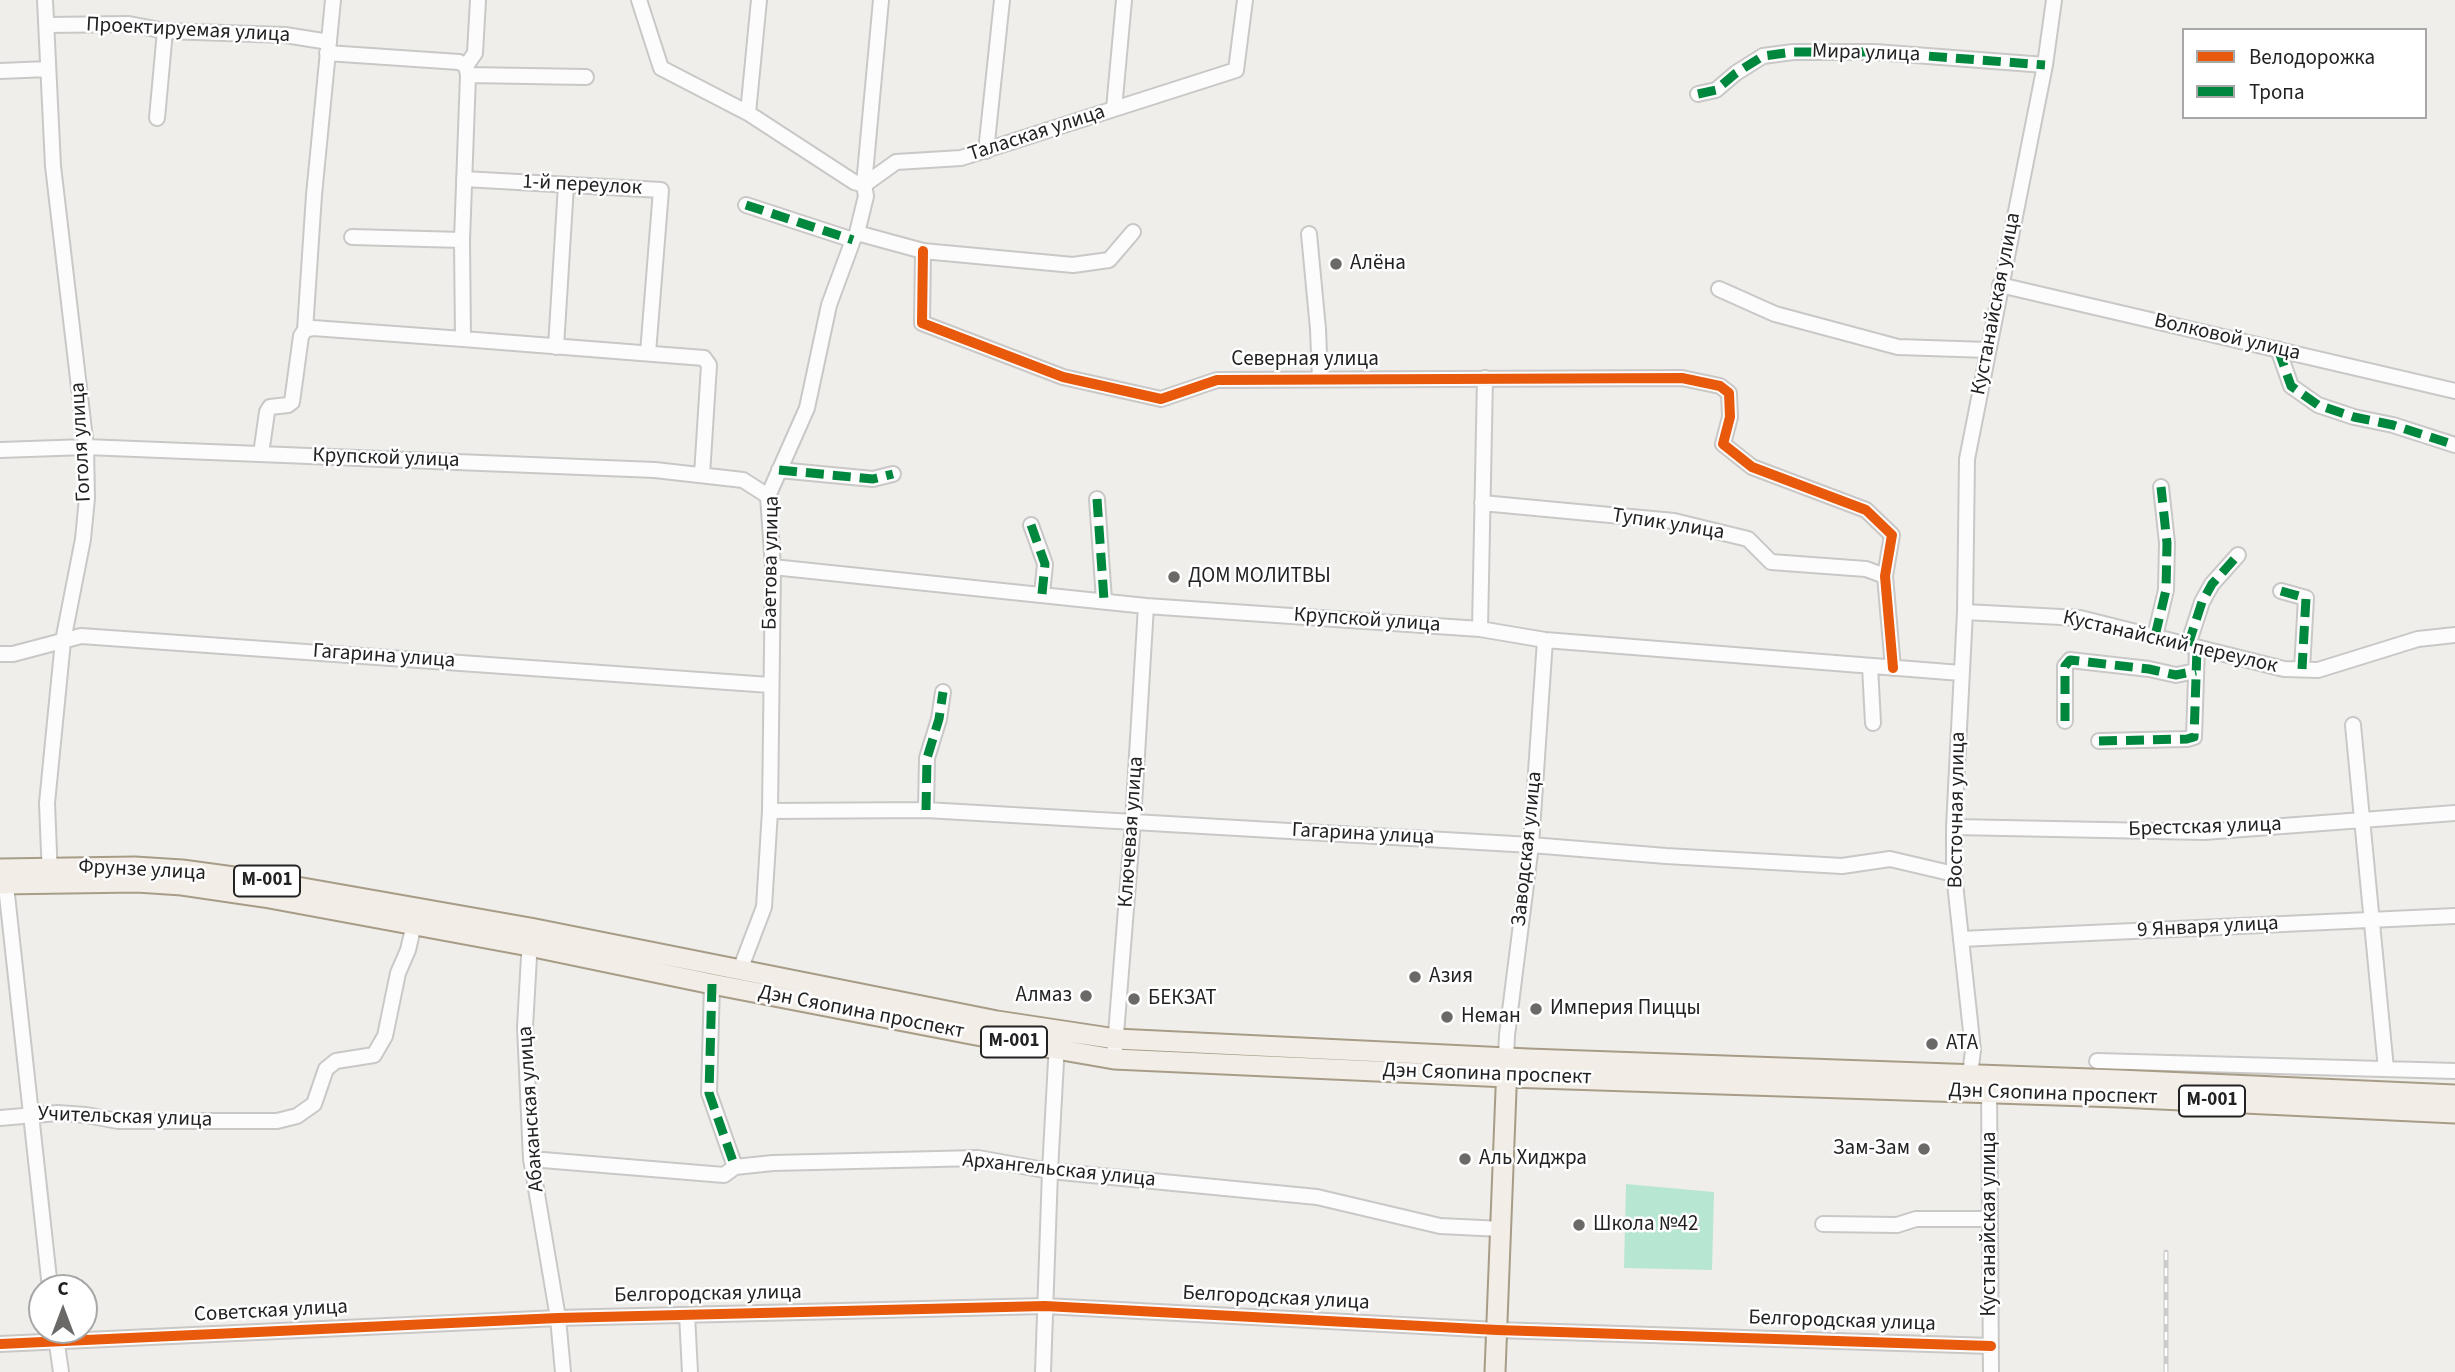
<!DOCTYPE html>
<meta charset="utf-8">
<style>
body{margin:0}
#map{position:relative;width:2455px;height:1372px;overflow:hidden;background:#f0eeeb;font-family:"Source Sans 3",sans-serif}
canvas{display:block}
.legend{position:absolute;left:2182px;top:28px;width:245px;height:91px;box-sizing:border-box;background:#fff;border:2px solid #a7a7a7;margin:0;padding:9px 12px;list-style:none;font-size:21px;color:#222}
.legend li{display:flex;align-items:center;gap:14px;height:35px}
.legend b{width:35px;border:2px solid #a7a7a7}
.north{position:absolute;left:28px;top:1274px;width:70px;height:70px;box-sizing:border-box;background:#fff;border:2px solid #a7a7a7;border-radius:50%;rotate:0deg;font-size:19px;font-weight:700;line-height:28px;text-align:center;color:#222}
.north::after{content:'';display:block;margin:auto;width:24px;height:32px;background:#6a6968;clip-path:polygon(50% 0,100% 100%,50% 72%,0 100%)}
</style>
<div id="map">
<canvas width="2455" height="1372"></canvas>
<ul class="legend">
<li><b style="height:9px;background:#e8590c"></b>Велодорожка</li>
<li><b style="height:9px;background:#00873e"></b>Тропа</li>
</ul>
<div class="north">С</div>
</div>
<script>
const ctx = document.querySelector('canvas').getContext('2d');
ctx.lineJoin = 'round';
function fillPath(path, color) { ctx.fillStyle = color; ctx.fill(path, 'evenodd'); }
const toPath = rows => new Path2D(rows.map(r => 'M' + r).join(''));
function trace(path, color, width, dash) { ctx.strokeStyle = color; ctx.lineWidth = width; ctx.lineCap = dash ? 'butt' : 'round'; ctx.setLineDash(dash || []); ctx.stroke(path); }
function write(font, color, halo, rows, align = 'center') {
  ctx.font = font + ' "Source Sans 3",sans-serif'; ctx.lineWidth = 5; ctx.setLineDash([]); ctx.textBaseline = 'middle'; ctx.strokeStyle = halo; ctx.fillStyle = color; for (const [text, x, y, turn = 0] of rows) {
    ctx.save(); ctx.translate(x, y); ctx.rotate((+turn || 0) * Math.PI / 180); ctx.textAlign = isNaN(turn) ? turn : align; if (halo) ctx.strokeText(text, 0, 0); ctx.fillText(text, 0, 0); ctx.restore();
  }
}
const pitch = toPath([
 [1626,1184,1714,1192,1712,1270,1624,1268]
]);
const minor = toPath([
 [45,0,53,166,86,447,87,498,83,539,63,641,47,803,50,877],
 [639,0,661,68,748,113,854,182,864,185,896,162,961,158,1236,70,1245,0],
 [47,25,129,24,165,31,285,35,329,42],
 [327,53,459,62,466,66,468,75,462,240,463,339,704,358,709,365,702,475],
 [466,66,475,53,478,0],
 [0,71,48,69],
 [468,75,586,77],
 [1698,94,1716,90,1736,73,1763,56,1793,52,1875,52,2045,65],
 [1114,109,1124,0],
 [748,113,759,0],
 [157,118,165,31],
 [986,151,1002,0],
 [464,179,661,190,648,353],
 [746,205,853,240],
 [857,233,923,251,1073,265,1109,260,1133,232],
 [1309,234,1318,329,1320,379],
 [352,237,462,240],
 [923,251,922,323,1063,377,1161,399,1217,380,1682,378,1720,386,1729,393,1730,417,1723,444,1752,467,1866,510,1892,535,1885,576,1893,668],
 [2000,285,2455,391],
 [1719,289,1775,314,1898,347,1988,350],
 [305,330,314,195,333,0],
 [556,347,566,185],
 [2278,349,2291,386,2318,405,2354,417,2393,425,2455,445],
 [0,450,86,447,655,470,743,480,768,496],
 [261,454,267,412,270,407,288,405,292,402,301,336,305,330,313,328,463,339],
 [779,470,873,479,893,474],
 [1097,499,1104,600],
 [1482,503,1674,521,1748,539,1771,562,1866,569,1885,576],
 [1031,525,1045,564,1042,594],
 [773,567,1146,606,1480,629,1545,640,1961,673],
 [2281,591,2306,598,2302,669],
 [1965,612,2080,618,2284,669,2318,670,2418,639,2455,635],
 [1480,629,1485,378],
 [2155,636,2166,590,2167,543,2161,487],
 [2188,645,2202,602,2212,584,2238,555],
 [0,654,13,654,81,636,770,685],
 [1870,666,1873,723],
 [2065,721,2065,666,2070,660,2149,669,2176,675,2196,671],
 [2353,725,2386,1069],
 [2099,741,2187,739,2194,737,2197,648],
 [926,810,927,758,939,719,943,692],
 [770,811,926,810,1531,845,1666,856,1842,866,1890,859,1954,874],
 [1954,827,2204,832,2455,813],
 [8,875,7,895,50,1288],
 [530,939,525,1027,531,1159,558,1318,563,1372],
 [1961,939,2455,916],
 [740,970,764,907,770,811,773,567,768,496,807,408,829,305,853,240,857,233,866,196,864,185,881,0],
 [712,984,709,1093,735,1167],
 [1506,1058,1507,1035,1531,845,1545,640],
 [1114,1059,1133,821,1146,606],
 [2097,1061,2455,1071],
 [1969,1084,1973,1050,1954,874,1954,827,1965,612,1967,459,2045,65,2054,0],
 [1989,1084,1991,1372],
 [0,1118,58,1113,86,1115,118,1121,277,1121,297,1116,314,1104,326,1069,336,1061,374,1055,385,1036,398,973,408,950,414,924],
 [531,1159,724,1175,735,1167,773,1163,978,1158,1050,1171,1317,1197,1440,1226,1502,1229],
 [1823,1224,1897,1225,1916,1219,1990,1219],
 [687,1315,690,1372],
 [55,1330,61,1372],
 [0,1344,558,1318,1045,1306,1497,1330,1991,1346],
 [1043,1372,1050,1171,1057,1043]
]);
const major = toPath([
 [0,869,135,867,182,870,263,881,530,928,997,1021,1116,1039,1528,1059,2119,1080,2455,1095],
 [0,884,137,882,182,885,264,897,529,946,712,984,976,1035,1114,1059,1507,1077,2118,1097,2455,1113],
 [1495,1372,1507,1065]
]);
const rail = toPath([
 [2166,1252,2166,1372]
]);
const quiet = toPath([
 [1698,94,1716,90,1736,73,1763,56,1793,52,1875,52,2045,65],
 [746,205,853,240],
 [2278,349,2291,386,2318,405,2354,417,2393,425,2455,445],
 [779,470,873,479,893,474],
 [1097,499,1104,600],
 [1031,525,1045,564,1042,594],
 [2281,591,2306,598,2302,669],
 [2155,636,2166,590,2167,543,2161,487],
 [2188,645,2202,602,2212,584,2238,555],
 [2065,721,2065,666,2070,660,2149,669,2176,675,2196,671],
 [2099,741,2187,739,2194,737,2197,648],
 [926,810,927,758,939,719,943,692],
 [712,984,709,1093,735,1167]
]);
const cycleway = toPath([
 [923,251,922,323,1063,377,1161,399,1217,380,1682,378,1720,386,1729,393,1730,417,1723,444,1752,467,1866,510,1892,535,1885,576,1893,668],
 [0,1344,558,1318,1045,1306,1497,1330,1991,1346]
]);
const markers = [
 [1336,264,7,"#6a6968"],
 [1174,577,7,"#6a6968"],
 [1415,977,7,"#6a6968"],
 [1086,996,7,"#6a6968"],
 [1134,999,7,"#6a6968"],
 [1536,1009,7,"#6a6968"],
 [1447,1017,7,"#6a6968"],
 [1932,1044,7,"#6a6968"],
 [1924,1149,7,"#6a6968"],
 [1465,1159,7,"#6a6968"],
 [1579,1225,7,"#6a6968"]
];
const shields = [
 [267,881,66],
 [1014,1042,66],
 [2212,1101,66]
];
const shieldNames = [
 ["M-001",267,881],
 ["M-001",1014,1042],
 ["M-001",2212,1101]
];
const streetNames = [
 ["Проектируемая улица",188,31,3],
 ["Мира улица",1866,54,2],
 ["Талаская улица",1037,134,-18],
 ["1-й переулок",582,186,3],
 ["Кустанайская улица",1997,304,-79],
 ["Волковой улица",2227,338,13],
 ["Северная улица",1305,360],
 ["Гоголя улица",82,442,-93],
 ["Крупской улица",386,459,2],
 ["Тупик улица",1668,525,9],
 ["Баетова улица",772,563,-89],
 ["Крупской улица",1367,621,4],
 ["Кустанайский переулок",2170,643,13],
 ["Гагарина улица",384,657,4],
 ["Восточная улица",1958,810,-89],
 ["Брестская улица",2205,828,-2],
 ["Ключевая улица",1132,832,-86],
 ["Гагарина улица",1363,835,3],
 ["Заводская улица",1528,849,-84],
 ["Фрунзе улица",142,871,3],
 ["9 Января улица",2208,928,-3],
 ["Дэн Сяопина проспект",861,1013,11],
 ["Дэн Сяопина проспект",1487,1075,2],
 ["Дэн Сяопина проспект",2053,1095,2],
 ["Абаканская улица",532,1109,-94],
 ["Учительская улица",125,1118,2],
 ["Архангельская улица",1059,1171,6],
 ["Кустанайская улица",1990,1224,-90],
 ["Белгородская улица",708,1295,-1],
 ["Белгородская улица",1276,1299,3],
 ["Советская улица",271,1312,-3],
 ["Белгородская улица",1842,1322,2]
];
const poiNames = [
 ["Алёна",1350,264],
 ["ДОМ МОЛИТВЫ",1188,577],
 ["Азия",1429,977],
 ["Алмаз",1072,996,"right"],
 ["БЕКЗАТ",1148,999],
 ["Империя Пиццы",1550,1009],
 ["Неман",1461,1017],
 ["АТА",1946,1044],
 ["Зам-Зам",1910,1149,"right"],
 ["Аль Хиджра",1479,1159],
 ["Школа №42",1593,1225]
];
fillPath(pitch, '#b7e6d2');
trace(minor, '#c9c8c7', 18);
trace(major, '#a79c86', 23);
trace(minor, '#fdfcfc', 14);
trace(major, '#f3ede7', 19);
trace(rail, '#ccc', 5);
trace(rail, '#fff', 2.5, [8]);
trace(quiet, '#00873e', 9, [18, 9]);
trace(cycleway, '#e8590c', 10);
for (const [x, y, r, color] of markers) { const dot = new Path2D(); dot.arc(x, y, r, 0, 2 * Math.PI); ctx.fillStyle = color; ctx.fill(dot); trace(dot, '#fff', 2.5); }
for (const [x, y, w] of shields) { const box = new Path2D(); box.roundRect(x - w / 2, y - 15.5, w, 31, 5); ctx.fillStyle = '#fff'; ctx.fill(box); trace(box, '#222', 2); }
write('bold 19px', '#222', null, shieldNames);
write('21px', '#222', '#fff', streetNames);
write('21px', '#222', '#fff', poiNames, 'left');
</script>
